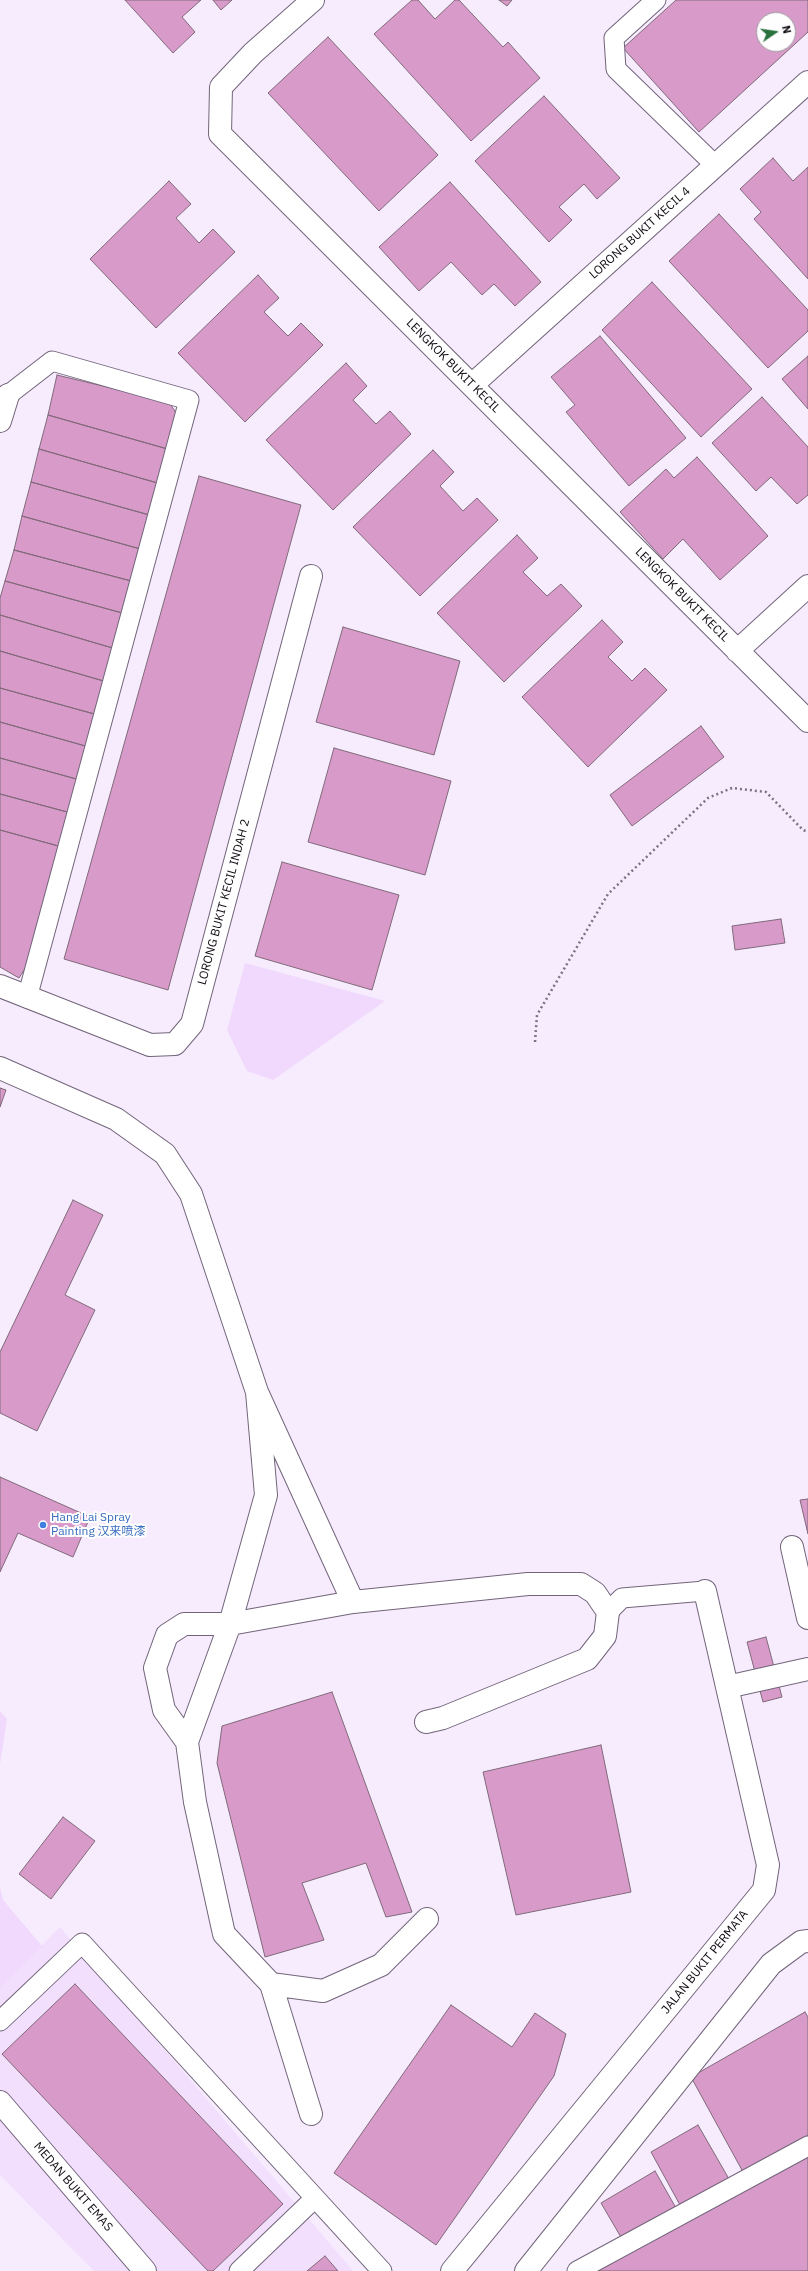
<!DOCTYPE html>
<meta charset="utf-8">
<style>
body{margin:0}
#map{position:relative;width:808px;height:2271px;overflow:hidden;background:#f7ebfe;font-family:"IBM Plex Sans",sans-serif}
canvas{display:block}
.north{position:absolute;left:756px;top:12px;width:40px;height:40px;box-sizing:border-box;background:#fefefe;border:1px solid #9f9da0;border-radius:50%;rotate:77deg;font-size:11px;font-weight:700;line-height:16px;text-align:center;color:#100b12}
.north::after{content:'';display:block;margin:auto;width:14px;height:18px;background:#28703d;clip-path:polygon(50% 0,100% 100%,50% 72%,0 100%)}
</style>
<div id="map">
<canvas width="808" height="2271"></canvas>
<div class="north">N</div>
</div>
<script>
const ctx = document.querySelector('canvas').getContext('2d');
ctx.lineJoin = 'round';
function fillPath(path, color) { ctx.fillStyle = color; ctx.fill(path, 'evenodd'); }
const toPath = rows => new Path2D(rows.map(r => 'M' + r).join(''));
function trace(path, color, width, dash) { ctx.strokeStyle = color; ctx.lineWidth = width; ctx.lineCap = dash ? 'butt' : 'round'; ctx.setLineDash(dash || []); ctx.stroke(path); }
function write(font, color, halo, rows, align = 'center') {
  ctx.font = font + ' "IBM Plex Sans","Noto Sans SC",sans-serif'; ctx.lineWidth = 4; ctx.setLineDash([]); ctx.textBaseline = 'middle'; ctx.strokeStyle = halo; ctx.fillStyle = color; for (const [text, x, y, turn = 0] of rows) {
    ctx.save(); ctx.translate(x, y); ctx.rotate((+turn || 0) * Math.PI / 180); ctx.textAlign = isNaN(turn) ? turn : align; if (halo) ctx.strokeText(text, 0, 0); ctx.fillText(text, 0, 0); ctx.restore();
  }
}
const built = toPath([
 [60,1927,353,2271,94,2271,0,2175,0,1989]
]);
const green = toPath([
 [245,963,385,1001,273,1080,247,1071,227,1030],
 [0,1711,7,1719,0,1764],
 [0,1888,3,1900,42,1946,0,1989]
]);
const building = toPath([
 [125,0,201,0,182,17,195,32,173,53,125,0],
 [213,0,232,0,221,10,213,0],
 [412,0,418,0,435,19,455,0,459,0,503,47,508,42,540,78,471,141,374,34,412,0],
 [499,0,512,0,507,6,499,0],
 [676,0,808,0,808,32,699,132,623,48,676,0],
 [764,20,788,20,788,44,764,44,764,20],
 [328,37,438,155,379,211,268,93,328,37],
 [544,96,620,178,597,199,584,184,559,207,572,220,549,242,475,161,544,96],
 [773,158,793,181,808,167,808,279,754,219,761,212,740,189,773,158],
 [169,181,191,204,176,218,199,243,213,229,235,252,156,328,90,259,169,181],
 [450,182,541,282,515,306,494,284,482,295,451,262,419,291,379,247,450,182],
 [719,214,808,310,808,331,768,368,669,261,719,214],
 [258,275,279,298,264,312,288,336,301,323,323,345,245,422,178,353,258,275],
 [652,282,752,389,701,437,602,330,652,282],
 [600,336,686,438,629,486,566,412,575,405,551,377,600,336],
 [808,356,808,409,782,379,808,356],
 [346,363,367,386,353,400,376,424,390,411,411,434,333,510,266,440,346,363],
 [57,375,169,402,180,419,171,450,48,415,57,375],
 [762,397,808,447,808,495,797,504,771,477,756,491,712,443,762,397],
 [48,415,171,450,161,484,39,449,48,415],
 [39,449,161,484,153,516,31,482,39,449],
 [433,450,454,472,440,486,463,511,477,498,498,520,420,596,353,527,433,450],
 [697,457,768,536,720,580,683,539,663,559,620,512,666,469,674,478,697,457],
 [199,476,301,505,168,990,64,959,199,476],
 [31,482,153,516,144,550,22,516,31,482],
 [22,516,144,550,135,582,14,550,22,516],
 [517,535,538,558,523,572,547,596,561,584,582,606,504,682,437,613,517,535],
 [14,550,135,582,126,614,5,581,14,550],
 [5,581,126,614,116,649,0,615,0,598,5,581],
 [0,615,116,649,107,682,0,651,0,615],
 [602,620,623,642,608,657,632,681,645,668,667,690,588,767,522,697,602,620],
 [343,627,460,661,434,755,316,722,343,627],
 [0,651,107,682,98,715,0,688,0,651],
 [0,688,98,715,89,747,0,722,0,688],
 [0,722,89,747,80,780,0,758,0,722],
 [701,726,724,757,632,826,610,795,701,726],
 [334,748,451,781,425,875,308,842,334,748],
 [0,758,80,780,71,813,0,794,0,758],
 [0,794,71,813,62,847,0,830,0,794],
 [0,830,62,847,33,956,19,978,0,967,0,830],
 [282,862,399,895,372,990,255,956,282,862],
 [781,919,785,943,735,950,732,926,781,919],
 [0,1088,6,1090,0,1107,0,1088],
 [73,1200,103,1215,65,1295,95,1310,37,1431,0,1413,0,1352,73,1200],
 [0,1477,90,1517,73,1557,18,1533,0,1572,0,1477],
 [808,1499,808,1534,800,1500,808,1499],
 [766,1637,782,1697,763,1702,747,1642,766,1637],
 [332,1692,412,1912,386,1917,366,1863,302,1883,324,1940,265,1957,217,1763,222,1726,332,1692],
 [601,1745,631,1892,516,1915,483,1772,601,1745],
 [63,1817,95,1841,51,1899,19,1874,63,1817],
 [75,1984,283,2204,213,2271,208,2271,2,2054,75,1984],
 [451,2005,512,2047,535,2013,566,2034,554,2076,436,2245,334,2173,451,2005],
 [805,2012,808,2017,808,2135,743,2172,691,2077,805,2012],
 [698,2125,729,2179,680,2205,651,2152,698,2125],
 [808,2153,808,2271,598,2271,808,2153],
 [655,2171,676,2208,622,2239,601,2203,655,2171],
 [325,2256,338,2271,307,2271,325,2256]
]);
const path = toPath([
 [535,1042,537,1015,608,894,708,798,732,788,766,792,803,830,808,832]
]);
const service = toPath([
 [656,0,614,38,616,69,715,165],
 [8,395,52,361,189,400,27,998],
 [608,1612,622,1598,705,1591],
 [0,2021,82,1943,382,2271],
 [239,2271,315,2198],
 [577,2271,808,2146]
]);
const minor = toPath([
 [313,0,253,53,221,87,220,134,808,721],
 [472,385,808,82],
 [0,421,8,395],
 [737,651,808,586],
 [0,986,150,1045,175,1044,192,1024,311,576],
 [0,1068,116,1119,165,1154,191,1194,257,1392,353,1602],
 [257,1392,266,1495,230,1624,187,1742,195,1802,224,1934,271,1984,323,1991,381,1965,427,1919],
 [792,1547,808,1618],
 [727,1687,808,1669],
 [187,1742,164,1710,155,1668,167,1635,184,1624,230,1624,353,1602,528,1584,581,1584,595,1593,608,1612,605,1636,587,1659,443,1718,426,1722],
 [271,1984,311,2114],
 [0,2102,145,2271],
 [452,2271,764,1890,768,1865,705,1591],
 [526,2271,771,1964,801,1942,808,1941]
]);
const markers = [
 [43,1525,4,"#3f7fe0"]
];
const streetNames = [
 ["LORONG BUKIT KECIL 4",640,233,-42],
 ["LENGKOK BUKIT KECIL",453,366,45],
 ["LENGKOK BUKIT KECIL",682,595,45],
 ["LORONG BUKIT KECIL INDAH 2",224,902,-75],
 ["JALAN BUKIT PERMATA",705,1962,-51],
 ["MEDAN BUKIT EMAS",73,2187,49]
];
const shopNames = [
 ["Hang Lai Spray",51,1518],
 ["Painting 汉来喷漆",51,1532]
];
fillPath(built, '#f2defd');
fillPath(green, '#f0d9fd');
fillPath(building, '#d79ac9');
trace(building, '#806a7a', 1);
trace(service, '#72657a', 21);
trace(minor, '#72657a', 24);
trace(path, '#7b737f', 2.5, [2, 3]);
trace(service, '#fff', 19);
trace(minor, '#fff', 22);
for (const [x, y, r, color] of markers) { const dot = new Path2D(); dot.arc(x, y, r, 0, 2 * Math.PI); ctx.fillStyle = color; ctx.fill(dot); trace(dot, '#fefefe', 1.5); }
write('12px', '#100b12', '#fefefe', streetNames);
write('12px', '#366cbe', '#fefefe', shopNames, 'left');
</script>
